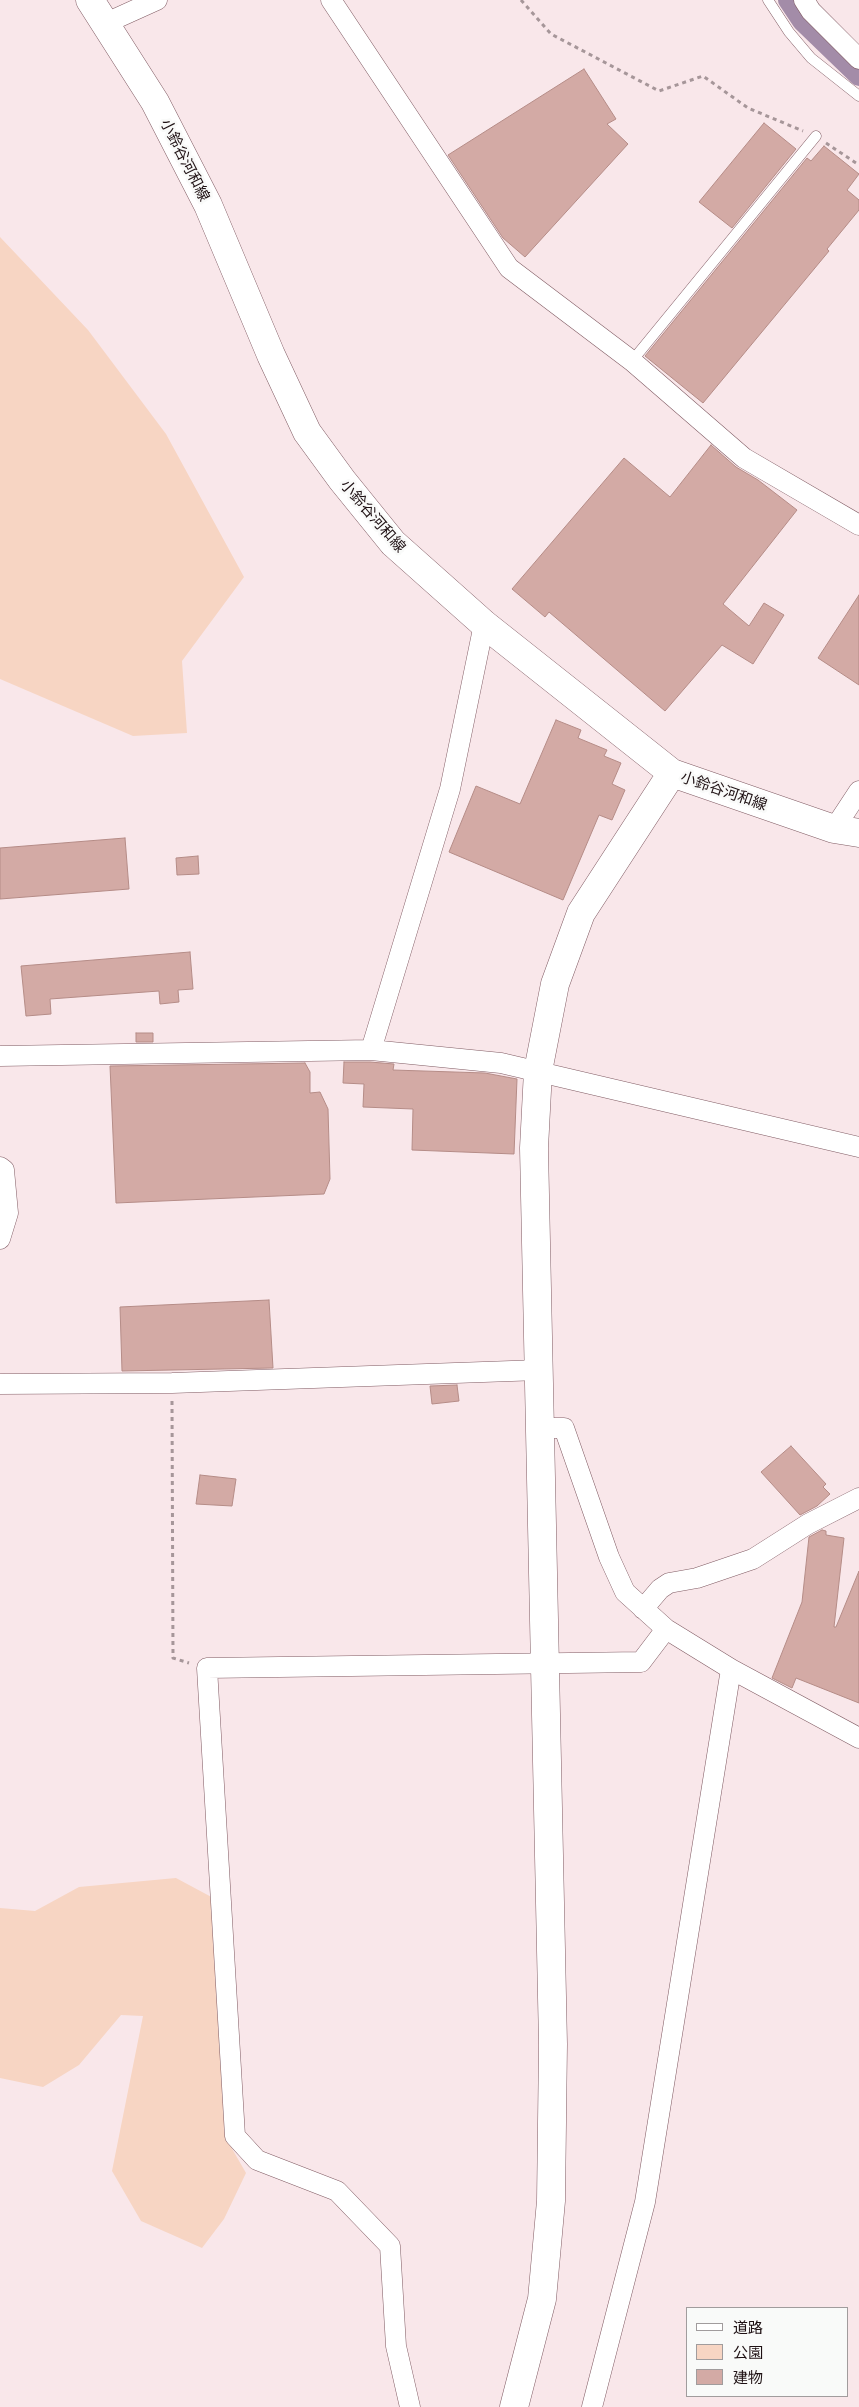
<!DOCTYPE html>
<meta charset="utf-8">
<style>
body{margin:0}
#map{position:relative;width:859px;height:2407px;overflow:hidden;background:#f9e7ea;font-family:Ubuntu,"Noto Sans JP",sans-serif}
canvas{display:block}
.legend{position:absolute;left:686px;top:2307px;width:162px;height:90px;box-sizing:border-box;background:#f9faf9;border:1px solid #a19c9d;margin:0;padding:6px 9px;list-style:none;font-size:15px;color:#1e1013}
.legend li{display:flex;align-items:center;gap:10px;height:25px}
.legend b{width:25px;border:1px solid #a19c9d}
</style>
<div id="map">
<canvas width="859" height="2407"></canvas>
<ul class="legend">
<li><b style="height:6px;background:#fff"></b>道路</li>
<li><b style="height:14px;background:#f7d5c3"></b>公園</li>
<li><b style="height:14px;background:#d3aaa5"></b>建物</li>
</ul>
</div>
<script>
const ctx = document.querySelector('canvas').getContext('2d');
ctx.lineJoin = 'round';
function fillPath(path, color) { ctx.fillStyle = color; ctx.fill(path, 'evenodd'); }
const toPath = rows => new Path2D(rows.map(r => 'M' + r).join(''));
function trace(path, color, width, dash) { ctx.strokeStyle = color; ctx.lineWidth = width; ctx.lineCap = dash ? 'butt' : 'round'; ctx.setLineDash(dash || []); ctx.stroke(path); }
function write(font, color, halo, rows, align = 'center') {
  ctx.font = font + ' Ubuntu,"Noto Sans JP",sans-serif'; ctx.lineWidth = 5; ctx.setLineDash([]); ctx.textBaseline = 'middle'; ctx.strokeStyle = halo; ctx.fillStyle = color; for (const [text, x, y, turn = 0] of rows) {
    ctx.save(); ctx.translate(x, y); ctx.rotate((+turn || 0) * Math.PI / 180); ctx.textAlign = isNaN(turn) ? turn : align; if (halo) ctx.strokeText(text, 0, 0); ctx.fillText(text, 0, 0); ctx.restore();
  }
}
const green = toPath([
 [0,237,88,330,166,434,244,577,182,661,187,733,133,736,0,679],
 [176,1878,217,1900,227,2140,246,2173,224,2219,202,2248,141,2221,112,2171,143,2016,121,2015,79,2065,43,2087,0,2078,0,1908,35,1911,79,1887]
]);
const canal = toPath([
 [788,0,802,21,859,76]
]);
const building = toPath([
 [584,69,616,119,607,124,628,144,525,257,503,238,448,155,584,69],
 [764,123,796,149,732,228,699,202,764,123],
 [824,146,859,174,847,190,859,200,859,210,827,249,829,251,703,403,645,356,807,158,811,161,824,146],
 [711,445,736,467,758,480,797,510,723,604,749,626,764,603,784,615,753,664,722,645,665,711,549,612,545,617,512,589,624,458,670,497,711,445],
 [859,595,859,685,818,658,859,595],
 [556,720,581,730,578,738,607,750,604,756,621,763,612,784,625,790,612,820,599,815,563,900,449,852,476,786,520,804,556,720],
 [125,838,129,889,0,899,0,848,125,838],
 [198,856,199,874,177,875,176,858,198,856],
 [190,952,193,989,178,990,179,1002,160,1004,159,991,50,999,51,1014,26,1016,21,966,190,952],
 [136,1033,153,1033,153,1042,136,1042,136,1033],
 [344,1062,370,1062,394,1064,393,1070,485,1073,517,1079,514,1154,412,1150,413,1109,363,1107,364,1084,343,1083,344,1062],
 [305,1063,310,1072,310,1093,320,1092,328,1109,330,1179,324,1194,116,1203,110,1066,305,1063],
 [269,1300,273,1368,122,1371,120,1307,269,1300],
 [457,1385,459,1401,432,1404,430,1386,457,1385],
 [791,1446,826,1484,823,1487,830,1494,817,1506,800,1515,761,1472,791,1446],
 [200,1475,236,1479,232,1506,196,1504,200,1475],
 [822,1530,826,1531,826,1535,844,1538,834,1627,836,1627,859,1571,859,1703,796,1678,792,1688,772,1678,802,1602,809,1537,822,1530]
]);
const path = toPath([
 [521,0,551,34,659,91,703,76,748,108,803,131],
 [826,143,859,165],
 [172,1401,173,1658,189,1663]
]);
const lane = toPath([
 [768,0,789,32,811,58,859,96],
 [632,361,816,136]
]);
const street = toPath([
 [331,0,509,268,632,361,744,458,859,525],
 [804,0,811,11,859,59],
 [106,23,157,0],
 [834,829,859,791],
 [371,1050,450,789,484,624],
 [0,1056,371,1050,501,1063,859,1147],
 [0,1167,4,1170,8,1213,0,1239],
 [0,1384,172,1383,540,1370],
 [541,1428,564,1428,609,1557,625,1592,666,1629,731,1669,859,1738],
 [643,1609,660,1589,669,1583,697,1578,753,1559,808,1524,859,1498],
 [410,2407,396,2346,390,2246,337,2191,257,2160,235,2136,207,1668,641,1662,666,1629],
 [592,2407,645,2202,731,1669]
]);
const secondary = toPath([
 [90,0,155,102,208,205,271,355,307,432,342,480,393,543,484,624,672,773,834,829,859,833],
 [514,2407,542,2299,551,2201,553,2044,534,1148,538,1071,555,984,581,913,672,773]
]);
const streetNames = [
 ["小鈴谷河和線",185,160,63],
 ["小鈴谷河和線",373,516,49],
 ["小鈴谷河和線",724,791,19]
];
fillPath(green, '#f7d5c3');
trace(canal, '#a38ca8', 20);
fillPath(building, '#d3aaa5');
trace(building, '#b58c87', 1);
trace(lane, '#815c64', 11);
trace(street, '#815c64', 21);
trace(secondary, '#815c64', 29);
trace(path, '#a69699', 3, [4, 4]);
trace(lane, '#fff', 10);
trace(street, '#fff', 20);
trace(secondary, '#fff', 28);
write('15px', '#1e1013', '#f9faf9', streetNames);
</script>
